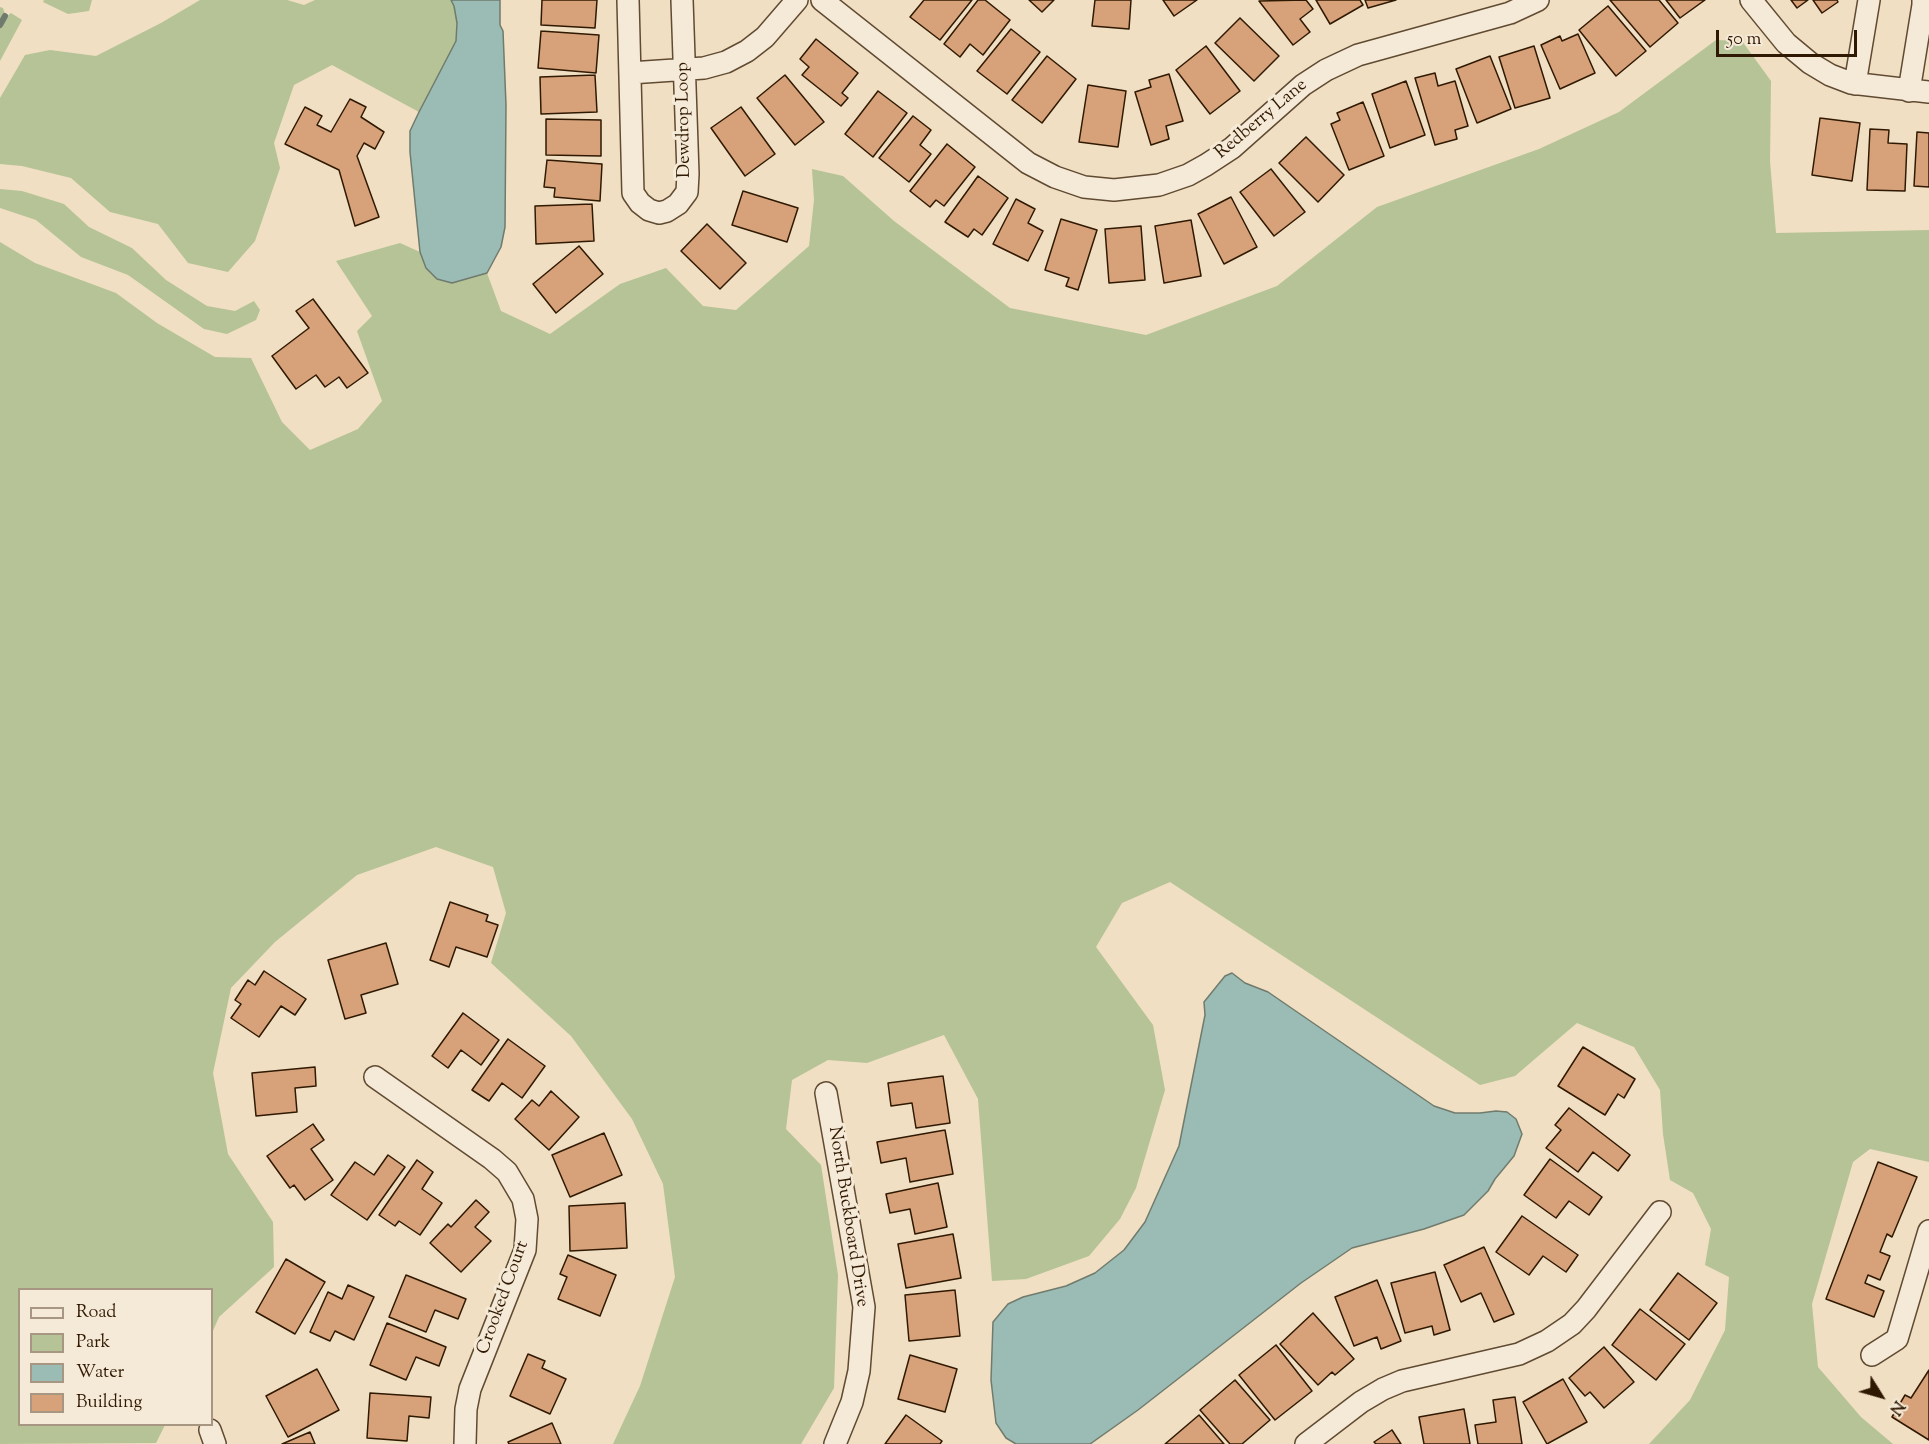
<!DOCTYPE html>
<style>
body{margin:0}
#map{position:relative;width:1929px;height:1444px;overflow:hidden;background:#f0dfc2;font-family:"Sorts Mill Goudy",serif}
canvas{display:block}
.legend{position:absolute;left:18px;top:1288px;width:195px;height:138px;box-sizing:border-box;background:#f5ead7;border:2px solid #a69682;margin:0;padding:8px 10px;list-style:none;font-size:18px;color:#301902}
.legend li{display:flex;align-items:center;gap:12px;height:30px}
.legend b{width:30px;border:2px solid #a69682}
.north{position:absolute;left:1851px;top:1366px;width:60px;height:60px;-webkit-text-stroke:4px #f5ead7;paint-order:stroke;rotate:127deg;font-size:16px;font-weight:700;line-height:24px;text-align:center;color:#301902}
.north::after{content:'';display:block;margin:auto;width:21px;height:27px;background:#301902;clip-path:polygon(50% 0,100% 100%,50% 72%,0 100%)}
.scale{position:absolute;left:1716px;top:30px;width:141px;height:27px;box-sizing:border-box;border:3px solid #301902;border-top:0;padding-left:8px;font-size:18px;line-height:21px;white-space:nowrap;color:#301902;-webkit-text-stroke:4px #f5ead7;paint-order:stroke}
</style>
<div id="map">
<canvas width="1929" height="1444"></canvas>
<ul class="legend">
<li><b style="height:8px;background:#f5ead7"></b>Road</li>
<li><b style="height:16px;background:#b5c397"></b>Park</li>
<li><b style="height:16px;background:#9abcb4"></b>Water</li>
<li><b style="height:16px;background:#d7a27a"></b>Building</li>
</ul>
<div class="north">N</div>
<div class="scale">50 m</div>
</div>
<script>
const ctx = document.querySelector('canvas').getContext('2d');
ctx.lineJoin = 'round';
function fillPath(path, color) { ctx.fillStyle = color; ctx.fill(path, 'evenodd'); }
const toPath = rows => new Path2D(rows.map(r => 'M' + r).join(''));
function trace(path, color, width, dash) { ctx.strokeStyle = color; ctx.lineWidth = width; ctx.lineCap = dash ? 'butt' : 'round'; ctx.setLineDash(dash || []); ctx.stroke(path); }
function write(font, color, halo, rows, align = 'center') {
  ctx.font = font + ' "Sorts Mill Goudy",serif'; ctx.lineWidth = 6; ctx.setLineDash([]); ctx.textBaseline = 'middle'; ctx.strokeStyle = halo; ctx.fillStyle = color; for (const [text, x, y, turn = 0] of rows) {
    ctx.save(); ctx.translate(x, y); ctx.rotate((+turn || 0) * Math.PI / 180); ctx.textAlign = isNaN(turn) ? turn : align; if (halo) ctx.strokeText(text, 0, 0); ctx.fillText(text, 0, 0); ctx.restore();
  }
}
const green = toPath([
 [44,0,92,0,89,11,68,14,43,2],
 [200,0,287,0,304,5,315,0,451,0,454,5,457,23,456,41,419,112,332,65,294,85,274,143,280,168,255,241,228,272,188,263,158,224,110,212,71,178,22,166,0,164,0,98,25,55,50,50,96,56,161,23],
 [0,7,3,8,6,17,11,13,22,20,0,61],
 [1716,40,1742,41,1771,81,1770,161,1776,233,1929,230,1929,1162,1870,1149,1853,1162,1812,1304,1818,1367,1861,1417,1893,1444,1649,1444,1690,1400,1725,1330,1729,1277,1705,1265,1711,1229,1693,1193,1670,1180,1663,1134,1660,1090,1634,1047,1577,1023,1515,1076,1480,1085,1170,882,1122,903,1096,947,1153,1025,1165,1090,1136,1188,1120,1219,1089,1256,1026,1279,992,1281,978,1099,944,1035,867,1063,828,1060,792,1080,786,1129,821,1165,838,1275,834,1388,801,1444,613,1444,640,1386,675,1277,663,1184,632,1119,571,1036,491,963,506,913,493,867,436,847,357,875,275,942,231,988,213,1073,228,1154,273,1222,274,1267,219,1317,212,1333,212,1290,20,1290,20,1424,165,1425,156,1443,0,1444,0,242,35,263,116,293,157,323,215,357,251,358,282,422,310,450,358,429,382,401,357,331,372,316,336,261,400,243,420,252,426,268,452,283,487,273,501,311,550,334,620,284,666,268,703,306,736,310,809,246,814,200,812,169,843,176,894,221,1010,308,1146,335,1277,286,1377,207,1539,149,1619,112],
 [0,189,22,191,64,204,89,227,132,248,166,280,207,306,235,311,254,301,260,310,256,320,227,334,204,329,128,275,81,257,36,220,0,208]
]);
const water = toPath([
 [451,0,500,0,500,25,503,31,506,105,505,227,501,247,487,273,452,283,437,279,426,268,420,252,410,152,410,131,419,112,456,41,457,23,454,6,451,0],
 [1232,973,1245,983,1268,992,1434,1106,1455,1113,1480,1113,1496,1111,1507,1112,1516,1119,1522,1134,1514,1156,1495,1179,1488,1191,1464,1215,1424,1229,1352,1248,1301,1283,1138,1410,1090,1444,1016,1444,1006,1438,996,1423,991,1380,993,1322,1008,1304,1023,1297,1066,1286,1095,1273,1124,1250,1145,1222,1179,1146,1205,1015,1204,1002,1225,976,1232,973]
]);
const stream = toPath([
 [0,25,5,16]
]);
const building = toPath([
 [542,0,597,0,595,28,541,25,542,0],
 [924,0,972,0,940,40,910,17,924,0],
 [978,0,985,0,1010,20,983,55,970,44,960,57,944,44,978,0],
 [1029,0,1054,0,1042,12,1029,0],
 [1095,0,1131,0,1129,29,1092,26,1095,0],
 [1163,0,1197,0,1174,16,1163,0],
 [1306,0,1313,9,1300,19,1310,32,1293,45,1259,1,1306,0],
 [1316,0,1360,0,1363,5,1330,24,1316,0],
 [1365,0,1396,0,1368,8,1365,0],
 [1610,0,1659,0,1678,23,1650,47,1610,0],
 [1666,0,1705,0,1680,18,1666,0],
 [1791,0,1808,0,1797,8,1791,0],
 [1813,0,1837,0,1838,2,1822,13,1813,0],
 [1608,6,1646,51,1616,76,1579,30,1608,6],
 [1240,18,1279,56,1254,81,1215,43,1240,18],
 [1011,29,1040,52,1007,94,977,71,1011,29],
 [541,31,599,35,596,73,538,68,541,31],
 [1578,34,1595,73,1560,89,1541,45,1560,36,1562,41,1578,34],
 [816,39,858,73,842,93,848,98,841,106,802,75,809,67,800,59,816,39],
 [1206,46,1240,91,1210,114,1176,70,1206,46],
 [1534,46,1550,98,1515,108,1499,57,1534,46],
 [1047,56,1076,79,1042,123,1012,100,1047,56],
 [1490,56,1511,109,1477,123,1456,69,1490,56],
 [1435,73,1438,86,1455,81,1468,126,1455,130,1457,139,1435,145,1415,78,1435,73],
 [1169,74,1183,121,1166,126,1169,139,1151,145,1135,92,1151,87,1149,80,1169,74],
 [595,75,597,112,541,114,540,77,595,75],
 [785,75,824,122,795,145,757,98,785,75],
 [1406,81,1425,135,1390,148,1372,94,1406,81],
 [1088,85,1126,91,1118,147,1079,142,1088,85],
 [878,91,907,113,873,157,845,134,878,91],
 [350,99,366,107,361,117,384,132,375,149,364,143,357,156,379,217,355,226,339,170,285,144,305,107,322,116,317,125,331,132,350,99],
 [1363,102,1384,156,1349,170,1331,124,1340,120,1337,113,1363,102],
 [741,107,775,154,745,176,711,128,741,107],
 [913,116,931,130,920,145,931,154,909,182,879,158,913,116],
 [1820,118,1860,123,1852,181,1812,175,1820,118],
 [546,119,601,120,601,156,546,155,546,119],
 [1870,129,1889,130,1888,143,1907,144,1905,191,1867,190,1870,129],
 [1917,132,1929,133,1929,187,1914,186,1917,132],
 [1306,137,1344,175,1318,202,1279,163,1306,137],
 [947,144,975,167,944,206,936,200,930,207,910,191,947,144],
 [547,160,602,164,600,201,554,197,555,188,544,187,547,160],
 [1271,169,1305,212,1274,236,1240,192,1271,169],
 [978,176,1008,198,982,235,974,229,968,237,945,222,978,176],
 [743,191,798,208,787,242,732,225,743,191],
 [1231,197,1257,247,1224,264,1198,214,1231,197],
 [1016,199,1035,209,1028,223,1043,231,1028,261,993,244,1016,199],
 [592,204,594,241,536,244,535,206,592,204],
 [1061,219,1097,230,1078,290,1066,286,1069,278,1045,270,1061,219],
 [1191,220,1201,276,1164,283,1155,226,1191,220],
 [707,224,746,263,720,289,681,251,707,224],
 [1141,226,1145,280,1109,283,1105,229,1141,226],
 [579,246,603,274,556,313,533,284,579,246],
 [313,299,368,373,347,388,339,377,325,387,316,375,296,389,272,356,309,328,296,311,313,299],
 [450,902,488,915,486,921,498,925,487,957,456,947,449,967,430,960,450,902],
 [386,943,398,984,361,995,366,1013,345,1019,328,960,386,943],
 [264,971,306,999,295,1015,281,1006,259,1037,231,1018,241,1004,235,1000,248,980,255,985,264,971],
 [463,1013,499,1040,481,1065,461,1050,448,1068,432,1056,463,1013],
 [508,1039,545,1066,522,1098,502,1083,489,1101,472,1090,508,1039],
 [1583,1047,1635,1079,1624,1098,1618,1094,1605,1115,1558,1086,1583,1047],
 [315,1067,316,1086,295,1088,297,1112,256,1116,252,1073,315,1067],
 [943,1076,950,1123,916,1128,912,1103,891,1106,888,1083,943,1076],
 [551,1091,579,1117,549,1150,515,1119,532,1100,539,1106,551,1091],
 [1569,1108,1630,1155,1618,1171,1593,1152,1578,1172,1546,1148,1561,1130,1555,1125,1569,1108],
 [313,1124,324,1140,311,1149,333,1180,305,1200,294,1185,290,1188,267,1156,313,1124],
 [945,1130,953,1174,910,1182,906,1158,881,1163,877,1142,945,1130],
 [604,1133,622,1175,570,1197,552,1155,604,1133],
 [388,1155,405,1167,367,1220,331,1195,355,1162,374,1175,388,1155],
 [1550,1159,1602,1197,1589,1215,1569,1201,1556,1218,1524,1195,1550,1159],
 [417,1160,433,1172,422,1189,442,1203,420,1235,399,1221,395,1226,379,1215,417,1160],
 [1878,1162,1917,1177,1892,1237,1887,1234,1880,1252,1890,1256,1880,1280,1868,1275,1865,1283,1884,1291,1874,1317,1826,1299,1878,1162],
 [938,1183,947,1227,915,1234,910,1209,890,1213,886,1194,938,1183],
 [476,1200,489,1212,475,1227,491,1241,461,1272,430,1243,448,1224,451,1227,476,1200],
 [625,1203,627,1248,570,1251,569,1206,625,1203],
 [1522,1216,1578,1255,1566,1272,1543,1256,1529,1275,1496,1252,1522,1216],
 [953,1234,961,1278,906,1288,898,1244,953,1234],
 [1484,1247,1514,1314,1494,1322,1481,1293,1461,1302,1444,1265,1484,1247],
 [568,1255,616,1275,600,1316,558,1299,567,1277,560,1274,568,1255],
 [286,1259,325,1282,295,1334,256,1312,286,1259],
 [1435,1272,1450,1330,1434,1335,1432,1326,1405,1333,1391,1283,1435,1272],
 [1678,1273,1717,1303,1689,1340,1650,1310,1678,1273],
 [406,1275,466,1299,458,1319,435,1310,426,1332,389,1317,406,1275],
 [1377,1280,1401,1341,1381,1349,1377,1337,1354,1346,1335,1297,1377,1280],
 [348,1285,374,1297,354,1340,335,1331,330,1341,310,1332,328,1292,342,1299,348,1285],
 [955,1290,960,1336,909,1341,905,1295,955,1290],
 [1640,1309,1685,1344,1656,1380,1612,1345,1640,1309],
 [1313,1313,1354,1359,1335,1375,1332,1372,1318,1385,1280,1344,1313,1313],
 [387,1323,446,1347,439,1366,416,1357,406,1380,370,1365,387,1323],
 [1276,1345,1312,1391,1275,1420,1239,1375,1276,1345],
 [1604,1347,1634,1382,1604,1408,1590,1392,1585,1396,1569,1378,1604,1347],
 [528,1354,545,1361,542,1368,566,1379,550,1414,510,1396,528,1354],
 [910,1355,957,1369,945,1412,898,1399,910,1355],
 [317,1369,339,1410,288,1437,266,1396,317,1369],
 [1929,1370,1929,1440,1892,1417,1905,1395,1911,1398,1929,1370],
 [1563,1379,1587,1422,1547,1444,1523,1402,1563,1379],
 [1235,1380,1270,1420,1242,1444,1230,1444,1200,1410,1235,1380],
 [370,1393,431,1397,429,1418,409,1416,407,1441,367,1438,370,1393],
 [1515,1397,1522,1444,1478,1444,1475,1425,1496,1422,1493,1400,1515,1397],
 [1464,1409,1470,1444,1424,1444,1419,1417,1464,1409],
 [906,1415,942,1441,940,1444,885,1444,906,1415],
 [1199,1415,1224,1444,1165,1444,1199,1415],
 [552,1423,561,1444,509,1444,508,1442,552,1423],
 [1392,1430,1401,1444,1376,1444,1374,1442,1392,1430],
 [310,1432,315,1444,282,1444,310,1432]
]);
const street = toPath([
 [628,0,633,193,640,203,649,210,659,213,667,211,678,204,687,192,688,174,682,0],
 [822,0,1028,163,1055,177,1084,187,1114,190,1159,185,1188,175,1206,165,1232,148,1303,85,1326,70,1358,55,1510,13,1538,0],
 [1751,0,1786,43,1810,63,1830,75,1851,83,1929,92],
 [630,73,704,68,726,62,747,51,765,37,797,0],
 [1855,84,1869,0],
 [1909,91,1923,5,1923,0],
 [375,1077,492,1159,507,1172,523,1199,527,1219,525,1250,470,1389,466,1409,465,1444],
 [826,1093,864,1307,859,1371,852,1402,835,1444],
 [1872,1355,1897,1339,1929,1231],
 [210,1430,215,1444],
 [1306,1444,1361,1402,1383,1389,1402,1381,1519,1354,1547,1341,1572,1324,1586,1309,1660,1212]
]);
const streetNames = [
 ["Dewdrop Loop",685,120,-91],
 ["Redberry Lane",1262,120,-40],
 ["North Buckboard Drive",847,1217,81],
 ["Crooked Court",504,1298,-70]
];
fillPath(green, '#b5c397');
fillPath(water, '#9abcb4');
trace(water, '#707b6d', 1.5);
trace(stream, '#707b6d', 6);
fillPath(building, '#d7a27a');
trace(building, '#301902', 1.5);
trace(street, '#604a32', 24);
trace(street, '#f5ead7', 21);
write('18px', '#301902', '#f5ead7', streetNames);
</script>
